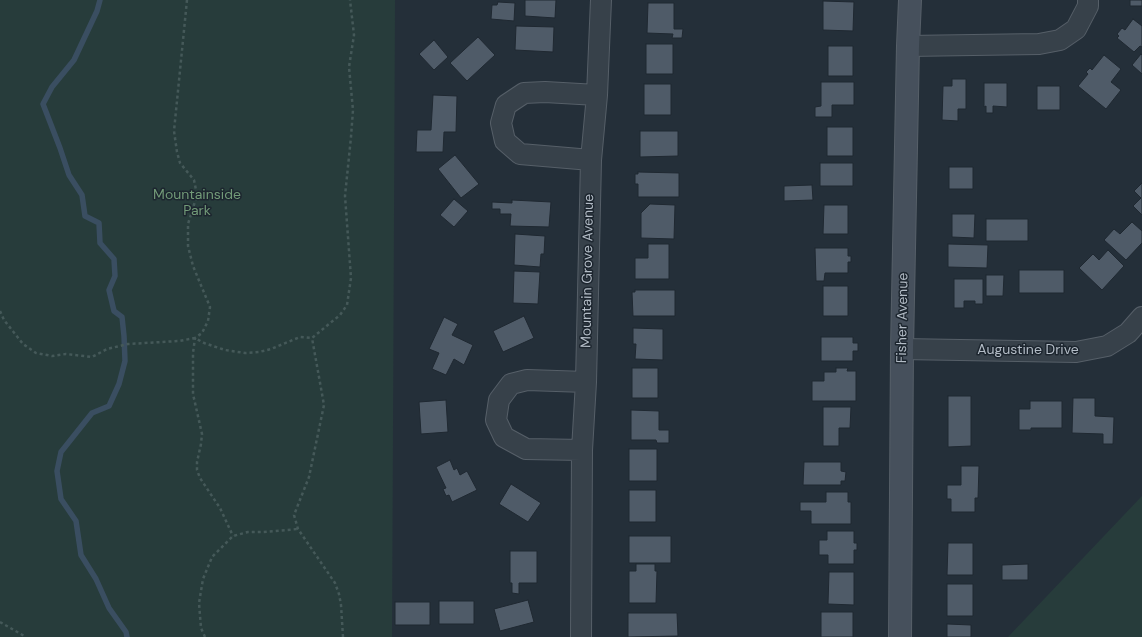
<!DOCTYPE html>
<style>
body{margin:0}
canvas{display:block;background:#242f39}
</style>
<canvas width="1142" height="637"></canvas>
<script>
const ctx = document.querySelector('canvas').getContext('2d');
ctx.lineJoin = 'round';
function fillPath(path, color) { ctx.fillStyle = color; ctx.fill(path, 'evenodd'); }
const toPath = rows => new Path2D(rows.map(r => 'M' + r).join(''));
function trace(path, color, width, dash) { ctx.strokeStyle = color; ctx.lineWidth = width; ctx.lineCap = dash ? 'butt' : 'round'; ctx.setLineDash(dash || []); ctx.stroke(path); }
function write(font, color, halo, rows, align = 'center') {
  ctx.font = font + ' "DM Sans",sans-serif'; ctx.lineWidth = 3; ctx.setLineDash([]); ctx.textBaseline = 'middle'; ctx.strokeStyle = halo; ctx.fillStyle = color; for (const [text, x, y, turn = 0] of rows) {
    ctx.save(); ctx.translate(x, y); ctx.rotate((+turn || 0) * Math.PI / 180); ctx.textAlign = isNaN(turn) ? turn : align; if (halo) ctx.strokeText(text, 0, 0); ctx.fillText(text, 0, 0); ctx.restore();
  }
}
const green = toPath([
 [0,0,395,0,392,637,0,637],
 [1142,496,1142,637,1008,637]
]);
const stream = toPath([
 [100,0,97,11,74,60,52,87,43,104,60,148,69,175,82,195,85,216,99,223,100,243,114,259,115,276,109,290,114,311,122,317,124,336,125,361,119,384,109,406,92,413,61,452,57,471,61,499,76,521,81,555,96,579,109,608,126,632,127,637]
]);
const building = toPath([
 [525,0,556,0,555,18,525,16,525,0],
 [1130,0,1142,0,1142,6,1130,6,1130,0],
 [823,1,854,2,853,31,823,30,823,1],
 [498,2,515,3,514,21,491,19,492,5,497,5,498,2],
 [648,3,674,3,674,29,683,29,682,38,672,38,673,34,647,33,648,3],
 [1133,19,1142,26,1142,47,1140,46,1134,52,1117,38,1119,36,1117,34,1122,28,1125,30,1133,19],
 [516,26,554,27,553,52,515,50,516,26],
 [478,37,495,55,467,81,450,63,478,37],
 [434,40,448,57,434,70,419,54,434,40],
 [646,44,673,44,673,74,646,74,646,44],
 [828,46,853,46,853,76,828,76,828,46],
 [1141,54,1142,55,1142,74,1132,65,1141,54],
 [1104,55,1121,69,1111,82,1121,90,1106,109,1078,86,1088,74,1086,72,1090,68,1092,70,1104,55],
 [952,79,966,79,966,109,958,109,958,121,942,120,943,86,952,86,952,79],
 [821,82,854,82,854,105,832,105,832,117,815,117,815,107,821,106,821,82],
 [984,83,1007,83,1007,107,993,106,993,113,986,113,986,106,984,107,984,83],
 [644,84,671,84,671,115,644,115,644,84],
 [1037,86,1060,86,1060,110,1037,110,1037,86],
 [433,95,457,96,456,132,444,132,443,152,416,152,417,130,431,130,433,95],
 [827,127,853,127,853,156,827,156,827,127],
 [640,131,678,131,678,156,640,157,640,131],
 [455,155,479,184,461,198,438,169,455,155],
 [820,163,853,163,853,186,820,186,820,163],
 [949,167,973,167,973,189,949,189,949,167],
 [638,172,679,173,679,197,638,197,638,184,635,184,635,174,638,174,638,172],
 [1142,183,1142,215,1133,206,1141,198,1134,191,1142,183],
 [812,185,813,200,784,201,784,186,812,185],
 [454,199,468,211,454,227,440,215,454,199],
 [512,200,551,202,549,227,510,226,511,214,500,214,500,209,492,209,492,202,512,203,512,200],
 [650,204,675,205,674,239,641,238,641,213,650,204],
 [824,205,848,205,848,234,823,234,824,205],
 [952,214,975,214,974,238,952,237,952,214],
 [986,219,1028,219,1028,241,986,241,986,219],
 [1132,222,1142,231,1142,243,1126,260,1104,240,1114,229,1120,234,1132,222],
 [515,234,545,236,544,254,541,254,540,267,514,265,515,234],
 [648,244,669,244,669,279,635,279,635,258,648,258,648,244],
 [948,244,988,245,987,268,948,267,948,244],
 [815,248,848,248,848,256,851,256,851,262,848,262,848,273,825,273,824,281,816,281,815,248],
 [1108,250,1124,266,1102,290,1079,268,1093,254,1099,260,1108,250],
 [1019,270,1064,270,1064,293,1019,293,1019,270],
 [514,271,540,272,538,304,513,303,514,271],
 [986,275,1004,275,1003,296,986,296,986,275],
 [954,279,983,279,983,304,975,304,975,301,964,301,964,308,954,308,954,279],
 [823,286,848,286,848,316,823,316,823,286],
 [635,290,675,290,675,316,633,316,632,292,635,292,635,290],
 [524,316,534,338,503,352,493,331,524,316],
 [444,317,458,324,452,335,473,345,464,365,454,359,446,375,432,369,439,353,429,349,444,317],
 [633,328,663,329,663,360,635,359,636,344,633,344,633,328],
 [821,337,853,337,853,343,858,343,858,351,853,351,853,361,821,361,821,337],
 [632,368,658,368,658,398,632,398,632,368],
 [836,368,848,368,847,371,856,371,856,401,812,401,812,381,824,381,824,372,836,372,836,368],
 [948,396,971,396,971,446,948,447,948,396],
 [1073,398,1095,398,1095,416,1114,417,1113,444,1103,444,1103,434,1072,433,1073,398],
 [446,400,448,432,421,434,419,402,446,400],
 [1030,401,1062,401,1062,428,1031,428,1031,430,1019,430,1019,409,1030,409,1030,401],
 [823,407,851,407,850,428,839,428,839,446,823,446,823,407],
 [631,410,659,411,659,430,669,430,669,443,657,443,656,440,631,440,631,410],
 [629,449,657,449,657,481,629,481,629,449],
 [450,460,454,470,457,468,460,475,467,471,477,490,452,502,449,495,446,496,443,489,446,488,436,467,450,460],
 [804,462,841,462,841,471,846,472,845,481,841,481,841,485,803,485,804,462],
 [961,466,979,466,978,498,975,498,975,512,951,512,951,499,947,499,947,485,961,485,961,466],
 [511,484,541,503,528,522,499,504,511,484],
 [629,490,656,490,656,522,629,522,629,490],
 [826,492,848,492,848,502,851,502,851,524,811,524,811,511,800,511,800,502,826,502,826,492],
 [827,531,854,531,854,543,857,543,857,550,854,550,854,564,828,564,828,555,819,555,819,540,827,540,827,531],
 [629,536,671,536,671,563,629,563,629,536],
 [948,543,973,543,973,575,947,575,948,543],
 [510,551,537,551,537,583,519,583,519,594,512,593,512,583,510,583,510,551],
 [636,564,655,564,655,571,657,571,656,603,629,603,629,571,636,571,636,564],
 [1028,564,1028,580,1002,580,1002,565,1028,564],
 [829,572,854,572,854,605,828,604,829,572],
 [947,584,973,584,973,616,947,616,947,584],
 [528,600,534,622,500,631,494,609,528,600],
 [439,601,474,601,474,624,439,624,439,601],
 [395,602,430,602,430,625,395,625,395,602],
 [821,612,853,612,853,637,821,637,821,612],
 [628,613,677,613,678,636,628,637,628,613],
 [947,624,971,625,971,637,947,637,947,624]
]);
const path = toPath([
 [187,0,174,131,177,152,180,163,194,180,197,195,188,224,188,246,193,266,210,307,208,321,202,333,195,338,193,353,193,394,202,434,201,444,197,462,197,470,200,478,220,508,233,536],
 [0,311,4,320,23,344,36,353,52,356,66,354,92,357,107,349,128,344,179,341,195,338,204,343,225,350,245,353,259,352,271,349,300,337,312,338],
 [0,622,26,637],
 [205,637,201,628,199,603,203,579,212,557,233,536,248,532,263,532,298,529],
 [343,637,341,605,339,594,335,583,298,529,294,515,309,477,324,405,312,338,340,315,347,305,351,278,345,196,351,137,353,110,349,67,354,35,350,0]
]);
const street = toPath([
 [908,46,1039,44,1060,40,1076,29,1088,6,1088,0],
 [591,160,520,154,505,141,501,123,506,105,524,93,545,92,597,95],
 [902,349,1076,352,1107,346,1128,333,1142,317],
 [582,450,526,449,504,437,496,420,499,400,511,384,527,380,586,382],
 [581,637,582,450,586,382,591,160,597,95,601,0]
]);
const secondary = toPath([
 [900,637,902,349,908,46,910,0]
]);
const parkNames = [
 ["Mountainside",197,195],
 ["Park",197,211]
];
const streetNames = [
 ["Mountain Grove Avenue",588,271,-89],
 ["Fisher Avenue",903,318,-89],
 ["Augustine Drive",1028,350]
];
fillPath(green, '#273c3b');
trace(stream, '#3a4e61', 5.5);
fillPath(building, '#4f5b68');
trace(building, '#1f2831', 1);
trace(street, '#565f68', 22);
trace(secondary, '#565f68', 24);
trace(path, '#455959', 2.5, [3, 3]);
trace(street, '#37414a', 20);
trace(secondary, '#46505c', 22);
write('14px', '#729a78', '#1d262f', parkNames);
write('14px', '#b3bcc6', '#1d262f', streetNames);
</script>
